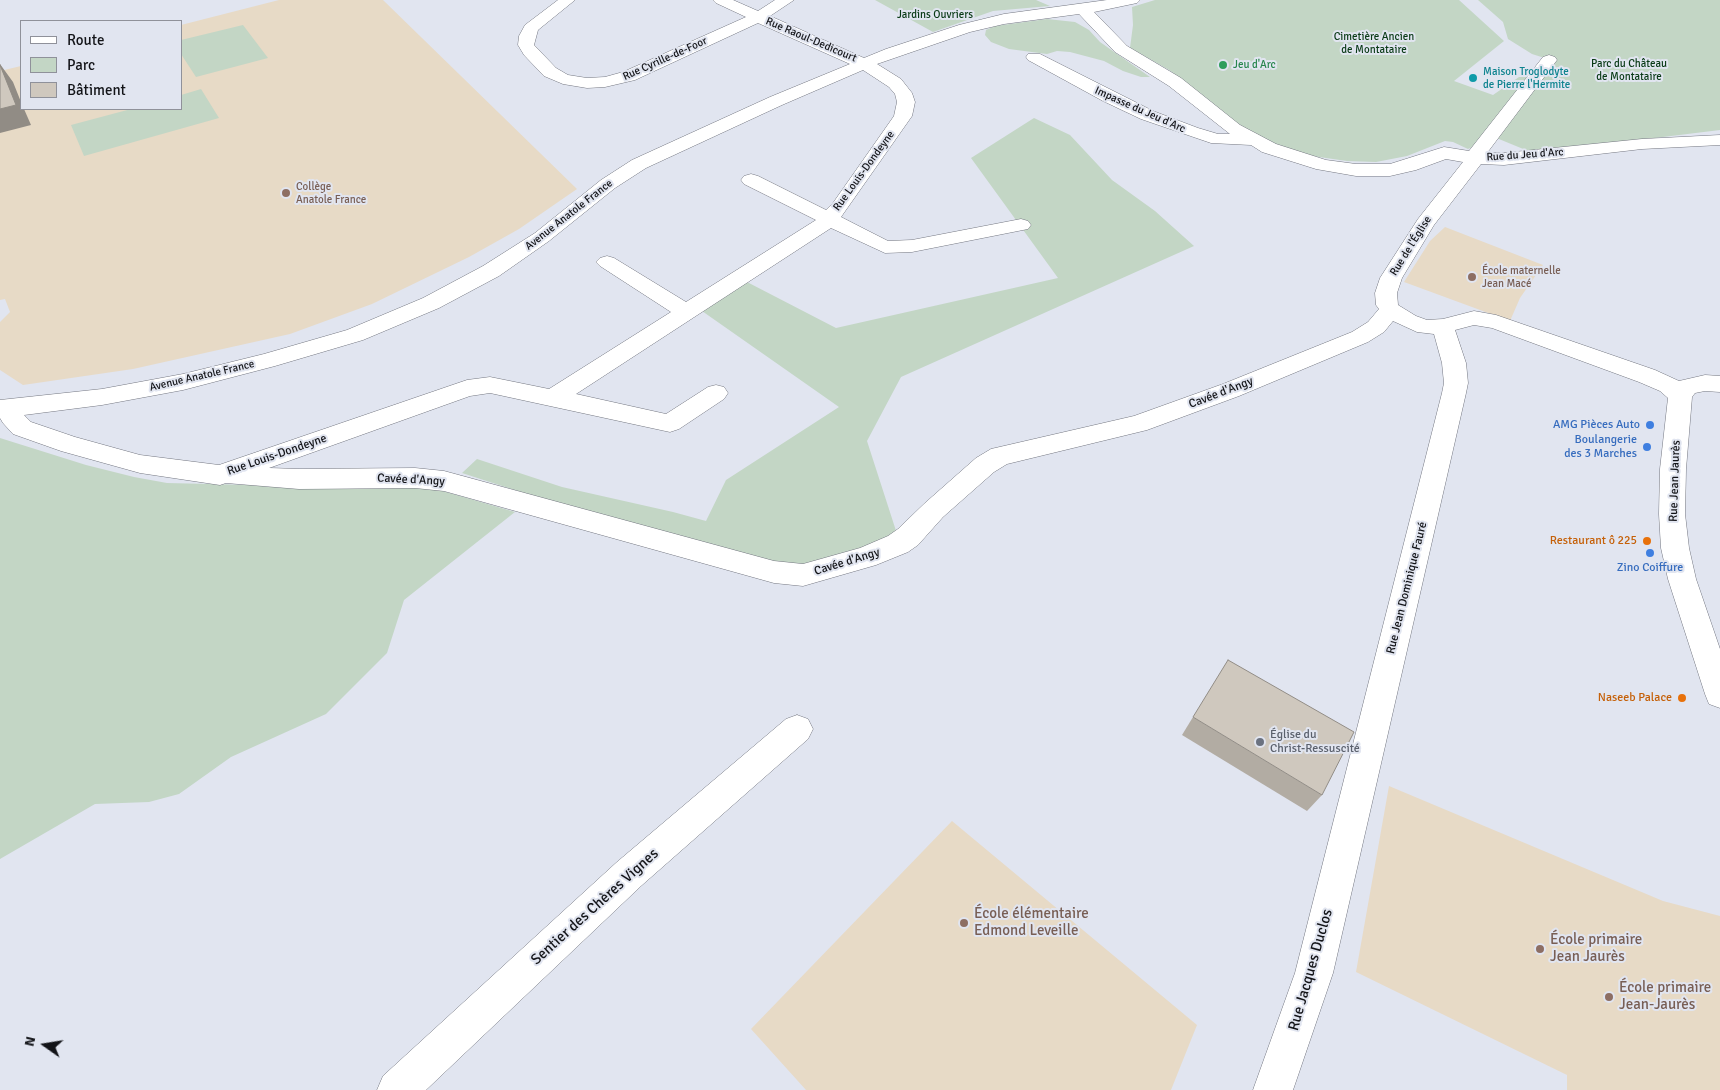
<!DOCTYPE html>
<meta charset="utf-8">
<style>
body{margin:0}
#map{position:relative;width:1720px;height:1090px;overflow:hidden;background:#e1e5f0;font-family:Signika,sans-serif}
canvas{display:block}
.legend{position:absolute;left:20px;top:20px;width:162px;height:90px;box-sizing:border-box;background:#e1e5f0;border:1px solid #8f919a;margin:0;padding:6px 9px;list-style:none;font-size:15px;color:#131418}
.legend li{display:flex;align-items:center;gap:10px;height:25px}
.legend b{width:25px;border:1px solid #8f919a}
.north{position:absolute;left:20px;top:1020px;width:50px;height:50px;-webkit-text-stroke:4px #e1e5f0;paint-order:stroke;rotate:283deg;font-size:14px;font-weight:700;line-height:20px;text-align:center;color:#131418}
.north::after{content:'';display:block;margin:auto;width:18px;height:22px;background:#131418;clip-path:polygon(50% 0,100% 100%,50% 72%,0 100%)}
</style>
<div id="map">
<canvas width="1720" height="1090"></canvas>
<ul class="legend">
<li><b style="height:6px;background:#fff"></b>Route</li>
<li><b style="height:14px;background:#c3d6c5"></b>Parc</li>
<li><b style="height:14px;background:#cfc8be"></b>Bâtiment</li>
</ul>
<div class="north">N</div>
</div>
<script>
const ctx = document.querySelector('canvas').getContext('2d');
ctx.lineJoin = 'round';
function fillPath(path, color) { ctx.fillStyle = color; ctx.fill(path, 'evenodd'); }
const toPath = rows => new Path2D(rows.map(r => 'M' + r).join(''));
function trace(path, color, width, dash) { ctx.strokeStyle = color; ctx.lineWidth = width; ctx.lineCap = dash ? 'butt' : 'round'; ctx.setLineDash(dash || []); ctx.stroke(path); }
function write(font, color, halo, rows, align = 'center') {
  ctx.font = font + ' Signika,sans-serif'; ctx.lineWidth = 4; ctx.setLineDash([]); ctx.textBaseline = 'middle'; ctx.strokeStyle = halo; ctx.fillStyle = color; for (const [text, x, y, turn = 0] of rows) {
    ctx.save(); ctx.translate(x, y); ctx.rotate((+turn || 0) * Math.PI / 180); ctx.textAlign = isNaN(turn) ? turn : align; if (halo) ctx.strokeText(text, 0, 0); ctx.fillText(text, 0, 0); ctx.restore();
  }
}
const commercial = toPath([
 [279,0,383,0,577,189,519,229,469,257,372,304,290,334,133,369,23,385,0,370,0,322,10,312,5,299,0,300,0,71,21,66,21,109,181,109,181,25],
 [1445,227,1543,265,1520,298,1510,321,1404,282,1430,241],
 [1389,786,1663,901,1720,916,1720,1090,1567,1090,1567,1075,1356,972],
 [952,821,1197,1025,1171,1090,806,1090,751,1029]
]);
const green = toPath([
 [875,0,1036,0,1050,6,993,11,933,32],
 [1155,0,1459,0,1504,41,1454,81,1493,95,1519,77,1540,77,1554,61,1532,54,1508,39,1503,22,1478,0,1720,0,1720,130,1533,153,1494,137,1468,149,1453,142,1445,141,1407,156,1376,162,1347,161,1312,156,1276,145,1238,124,1169,70,1130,48,1133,25,1132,7],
 [1047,19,1075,22,1089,30,1100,42,1150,77,1141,77,1123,71,1104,61,1070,52,1057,51,1047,54,1009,49,991,42,985,35,986,30,995,26],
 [243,25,268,58,196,77,181,54,181,40],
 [201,89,219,118,84,156,71,125,131,109,181,109,181,95],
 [1034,118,1070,135,1112,180,1155,211,1194,246,901,377,867,441,898,537,804,567,780,567,564,506,462,473,477,459,562,487,673,512,706,521,726,480,839,407,702,311,747,282,836,328,1058,278,971,158],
 [0,438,86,465,134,477,167,483,294,486,426,486,515,512,404,600,387,653,326,714,231,757,179,794,149,802,95,804,0,859]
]);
const minor = toPath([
 [558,0,575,0,538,30,534,45,556,68,568,75,587,78,605,77,623,72,746,17,716,3,713,0,733,0,758,11,775,0,794,0,770,16,864,58,886,49,959,25,1004,14,1107,0,1140,0,1137,3,1094,12,1127,46,1181,78,1240,125,1276,144,1326,160,1356,164,1390,164,1444,147,1469,151,1543,57,1549,55,1555,57,1557,60,1487,153,1504,153,1642,139,1720,135,1720,145,1642,149,1504,165,1481,164,1434,225,1402,278,1397,293,1398,305,1416,316,1427,320,1443,319,1474,311,1496,315,1655,370,1679,381,1705,375,1720,376,1720,392,1705,391,1695,393,1692,397,1686,469,1685,514,1689,548,1696,579,1720,649,1720,708,1709,704,1705,694,1668,579,1661,548,1659,514,1660,469,1668,398,1660,391,1639,382,1492,328,1474,325,1455,330,1466,363,1468,383,1466,393,1333,973,1293,1090,1253,1090,1295,973,1442,393,1444,383,1442,363,1434,334,1417,332,1393,321,1384,332,1368,342,1239,396,1147,430,1007,464,994,472,943,517,918,545,908,552,876,565,803,586,774,583,444,491,415,488,299,489,226,483,220,485,140,473,61,451,13,434,3,423,0,418,0,400,102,389,183,374,264,354,347,330,423,298,483,266,535,233,601,180,632,160,770,97,850,64,758,23,635,80,605,87,587,88,563,84,544,76,524,55,518,45,519,36,525,25,558,0],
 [1079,14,1115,52,1169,86,1230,134,1218,134,1198,128,1153,111,1040,54,1028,54,1026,57,1028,60,1103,101,1141,119,1211,143,1251,145,1262,152,1316,169,1356,176,1390,176,1416,170,1446,159,1463,162,1418,219,1380,278,1375,293,1376,305,1379,309,1368,322,1352,332,1223,384,1134,416,991,449,976,458,925,503,898,529,888,536,860,548,803,564,774,561,444,471,415,468,299,469,269,468,470,396,490,393,670,432,679,429,724,399,728,393,724,387,716,385,708,387,666,414,576,394,831,228,885,253,912,252,1028,229,1031,225,1028,221,1021,219,912,240,888,241,841,217,912,116,915,102,912,93,901,79,877,64,970,32,1004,24,1079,14],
 [863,70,889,87,895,94,897,102,894,116,833,203,826,210,758,176,751,174,744,176,741,180,744,184,816,220,686,302,614,258,607,256,600,258,596,262,600,266,671,312,549,389,490,377,467,380,219,465,140,455,75,437,31,422,24,415,102,405,183,390,275,366,363,340,439,308,499,276,549,241,615,188,646,168,782,105,863,70],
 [797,715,808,719,813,729,808,739,641,886,426,1090,377,1090,383,1076,617,862,786,719,797,715]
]);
const wall = toPath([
 [1193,717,1322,795,1307,811,1182,735]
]);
const shadedWall = toPath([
 [0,64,13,82,21,102,21,109,24,109,31,125,0,133]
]);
const building = toPath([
 [0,65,16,105,0,109,0,65],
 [1228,660,1354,732,1322,795,1193,717,1228,660]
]);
const markers = [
 [1223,65,5,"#2e9e5b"],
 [1473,78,5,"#0f9aa8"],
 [286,193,5,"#8d6e63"],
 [1472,277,5,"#8d6e63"],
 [1650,425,5,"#3f7fe0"],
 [1647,447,5,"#3f7fe0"],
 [1647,541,5,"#e8710a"],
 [1650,553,5,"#3f7fe0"],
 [1682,698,5,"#e8710a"],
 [1260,742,5,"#6b7280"],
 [964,923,5,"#8d6e63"],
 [1540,949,5,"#8d6e63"],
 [1609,997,5,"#8d6e63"]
];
const farParknames = [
 ["Jardins Ouvriers",935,15],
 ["Cimetière Ancien",1374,37],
 ["de Montataire",1374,50],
 ["Parc du Château",1629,64],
 ["de Montataire",1629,77]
];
const farStreetnames = [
 ["Rue Raoul-Dedicourt",811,40,23],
 ["Rue Cyrille-de-Foor",665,59,-24],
 ["Impasse du Jeu d'Arc",1140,110,24],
 ["Rue du Jeu d'Arc",1525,155,-4],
 ["Rue Louis-Dondeyne",864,171,-54],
 ["Avenue Anatole France",569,215,-38],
 ["Rue de l'Église",1411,246,-58],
 ["Avenue Anatole France",202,376,-13]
];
const farLeisurenames = [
 ["Jeu d'Arc",1233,65]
];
const farCulturenames = [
 ["Maison Troglodyte",1483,72],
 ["de Pierre l'Hermite",1483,85]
];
const farEducationnames = [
 ["Collège",296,187],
 ["Anatole France",296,200],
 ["École maternelle",1482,271],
 ["Jean Macé",1482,284]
];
const streetNames = [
 ["Cavée d'Angy",1221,393,-21],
 ["Rue Louis-Dondeyne",277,455,-19],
 ["Cavée d'Angy",411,480,3],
 ["Rue Jean Jaurès",1675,481,-88],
 ["Cavée d'Angy",847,562,-17],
 ["Rue Jean Dominique Fauré",1407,588,-76]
];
const shopNames = [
 ["AMG Pièces Auto",1640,425],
 ["Boulangerie",1637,440],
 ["des 3 Marches",1637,454],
 ["Zino Coiffure",1650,568,"center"]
];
const foodNames = [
 ["Restaurant ô 225",1637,541],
 ["Naseeb Palace",1672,698]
];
const worshipNames = [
 ["Église du",1270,735],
 ["Christ-Ressuscité",1270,749]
];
const nearStreetnames = [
 ["Sentier des Chères Vignes",595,907,-42],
 ["Rue Jacques Duclos",1311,970,-74]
];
const nearEducationnames = [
 ["École élémentaire",974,914],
 ["Edmond Leveille",974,931],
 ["École primaire",1550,940],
 ["Jean Jaurès",1550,957],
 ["École primaire",1619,988],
 ["Jean-Jaurès",1619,1005]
];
fillPath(commercial, '#e7dac6');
fillPath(green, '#c3d6c5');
trace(minor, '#747781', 1);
fillPath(minor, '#fff');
fillPath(wall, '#b2aca3');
fillPath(shadedWall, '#918c85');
fillPath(building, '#cfc8be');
trace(building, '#918c85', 1);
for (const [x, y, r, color] of markers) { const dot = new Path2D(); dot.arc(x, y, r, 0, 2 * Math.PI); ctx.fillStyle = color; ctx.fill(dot); trace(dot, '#e1e5f0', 2); }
write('11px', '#093a16', '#e1e5f0', farParknames);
write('11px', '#131418', '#e1e5f0', farStreetnames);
write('11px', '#27864d', '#e1e5f0', farLeisurenames, 'left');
write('11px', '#0d838f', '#e1e5f0', farCulturenames, 'left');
write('11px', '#785e54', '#e1e5f0', farEducationnames, 'left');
write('12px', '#131418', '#e1e5f0', streetNames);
write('12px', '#366cbe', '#e1e5f0', shopNames, 'right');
write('12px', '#c56008', '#e1e5f0', foodNames, 'right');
write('12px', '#5b616d', '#e1e5f0', worshipNames, 'left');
write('15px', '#131418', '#e1e5f0', nearStreetnames);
write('15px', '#785e54', '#e1e5f0', nearEducationnames, 'left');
</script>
